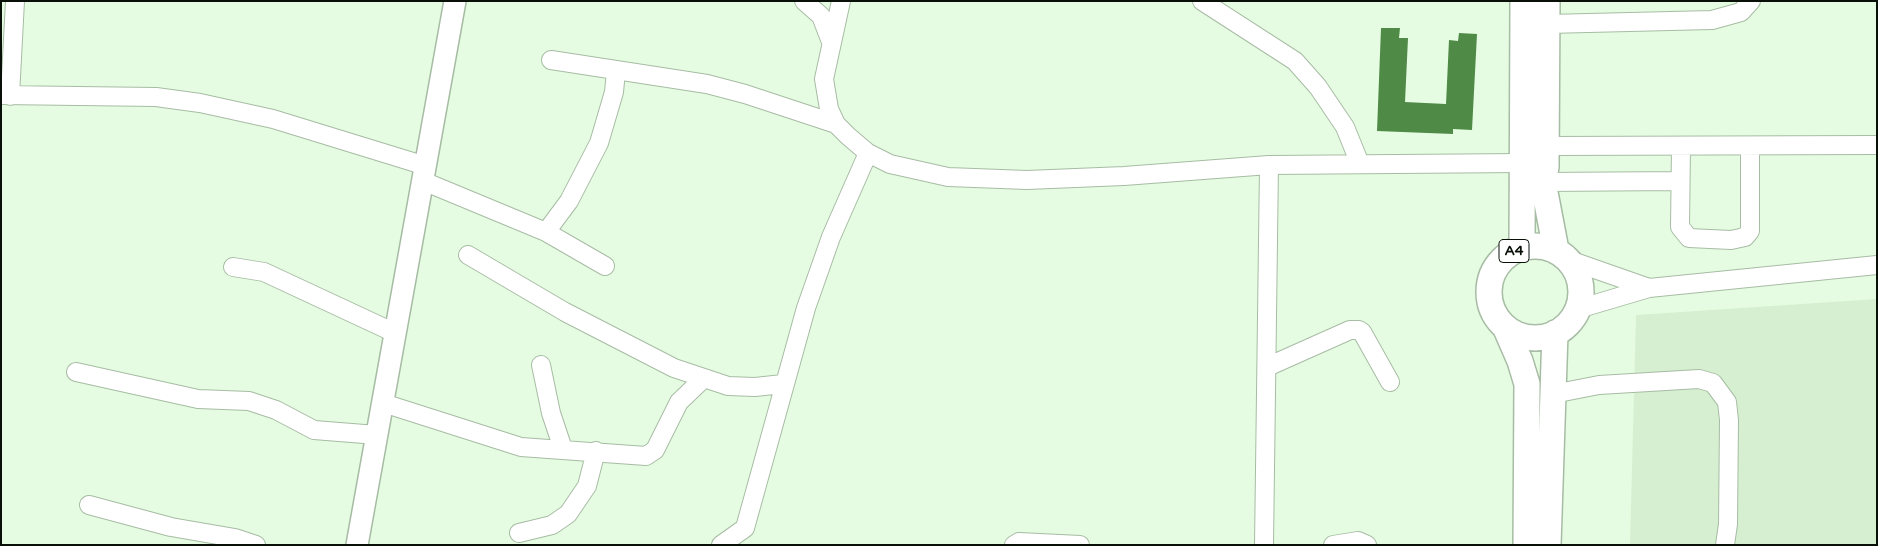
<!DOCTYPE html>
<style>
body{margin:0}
#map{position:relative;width:1878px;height:546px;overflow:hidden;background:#e6fce2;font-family:"Varela Round",sans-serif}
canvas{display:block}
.frame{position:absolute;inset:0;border:2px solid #091008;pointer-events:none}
</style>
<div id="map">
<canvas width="1878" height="546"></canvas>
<div class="frame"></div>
</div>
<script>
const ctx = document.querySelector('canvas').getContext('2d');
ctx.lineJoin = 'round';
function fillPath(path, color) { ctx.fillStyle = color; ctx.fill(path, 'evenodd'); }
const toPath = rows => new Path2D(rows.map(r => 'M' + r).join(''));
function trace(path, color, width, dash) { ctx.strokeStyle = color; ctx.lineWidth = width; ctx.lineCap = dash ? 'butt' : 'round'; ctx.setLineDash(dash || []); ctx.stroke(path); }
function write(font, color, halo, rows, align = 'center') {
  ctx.font = font + ' "Varela Round",sans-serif'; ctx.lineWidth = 4; ctx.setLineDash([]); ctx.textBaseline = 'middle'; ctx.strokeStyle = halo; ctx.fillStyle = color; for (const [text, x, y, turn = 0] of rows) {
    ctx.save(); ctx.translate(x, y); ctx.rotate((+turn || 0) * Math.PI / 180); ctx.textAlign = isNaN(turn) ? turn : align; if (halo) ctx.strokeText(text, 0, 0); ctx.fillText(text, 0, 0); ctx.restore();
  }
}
const built = toPath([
 [1877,299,1877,545,1630,545,1636,315]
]);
const building = toPath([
 [1381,28,1400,28,1399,38,1408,38,1405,102,1446,104,1449,40,1458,41,1459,33,1477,34,1472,130,1453,129,1453,134,1377,131]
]);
const minor = toPath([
 [804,1,821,16,831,42],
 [841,1,824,79,829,109,836,124,848,136,868,153,890,164,948,177,1027,180,1124,176,1269,165],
 [1202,1,1295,61,1318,87,1345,127,1360,164],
 [1547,24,1712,20,1741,12,1751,1],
 [551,60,707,84,745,94,836,124],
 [1,95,156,97,200,103,273,119,426,166],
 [10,96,15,1],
 [1546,146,1877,145],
 [1681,147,1680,227,1689,238,1731,240,1745,237,1750,231,1750,146],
 [423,181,546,232,605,266],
 [1543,182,1680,181],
 [546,232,569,201,599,143,614,92,616,71],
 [468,255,565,312,674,368,728,386,755,387,783,384],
 [1569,260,1649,288],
 [233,267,264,272,395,333],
 [1578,309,1649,288,1877,265],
 [541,365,551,413,563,449],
 [1267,367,1350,330,1359,330,1362,332,1390,382],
 [76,372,198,399,249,401,276,410,314,430,377,435],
 [1553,394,1599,385,1699,379,1713,383,1727,402,1729,420,1728,524,1725,545],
 [383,403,521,447,646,456,655,450,679,402,703,379],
 [89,505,171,527,235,538,256,545],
 [519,533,552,525,568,514,587,486,596,451],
 [721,545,745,528,806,308,831,237,868,153],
 [1014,545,1019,542,1080,545],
 [1264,545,1269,165,1522,163],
 [1333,545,1358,541,1367,545]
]);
const major = toPath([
 [357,545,455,1]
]);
const highway = toPath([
 [1547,1,1546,167,1543,182,1556,250],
 '1489 292a46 46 0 1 1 92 0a46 46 0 1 1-92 0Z',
 [1522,247,1523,1],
 [1506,329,1520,361,1527,384,1526,545],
 [1548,545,1555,333]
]);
const shields = [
 [1514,251,30]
];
const shieldNames = [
 ["A4",1514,251]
];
fillPath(built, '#d5efd0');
fillPath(building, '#4f8a47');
trace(minor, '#a7bca4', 20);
trace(major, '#a7bca4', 24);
trace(highway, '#a7bca4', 28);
trace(minor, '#fff', 18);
trace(major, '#fff', 21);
trace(highway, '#fff', 25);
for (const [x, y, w] of shields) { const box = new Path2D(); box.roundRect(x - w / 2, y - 11.5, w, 23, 4); ctx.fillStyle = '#fff'; ctx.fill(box); trace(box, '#091008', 1); }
write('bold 14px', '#091008', null, shieldNames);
</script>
